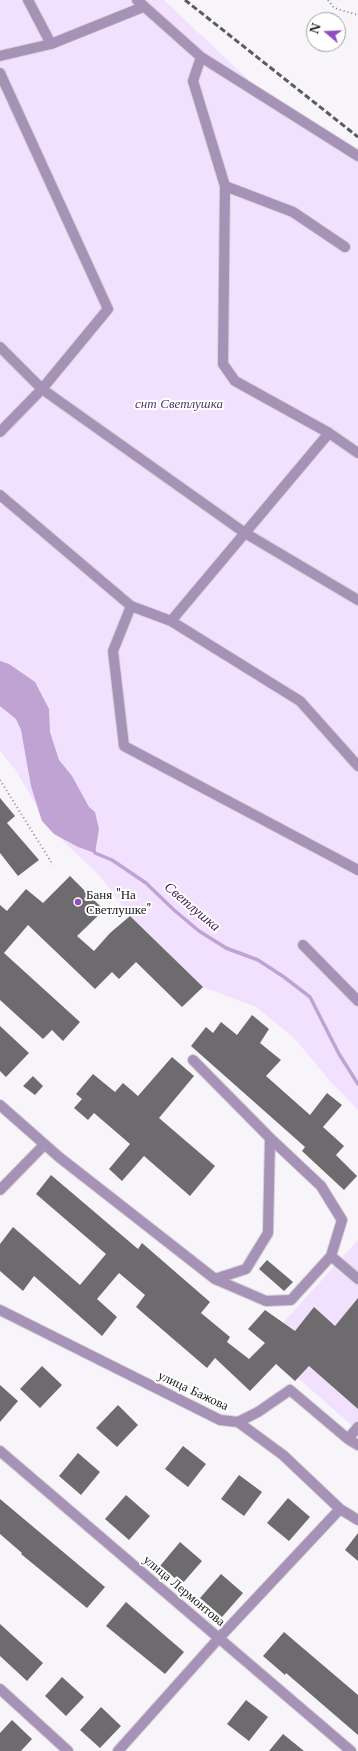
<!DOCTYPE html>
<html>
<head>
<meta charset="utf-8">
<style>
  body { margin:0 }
  #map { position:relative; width:358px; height:1751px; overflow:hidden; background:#f8f5fa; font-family:"Libre Baskerville",serif }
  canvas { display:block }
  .north { position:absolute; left:306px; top:12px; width:40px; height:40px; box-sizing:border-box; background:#fff; border:1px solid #a3a3a3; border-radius:50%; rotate:289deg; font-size:11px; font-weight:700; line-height:16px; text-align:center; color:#19181a }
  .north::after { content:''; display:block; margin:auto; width:14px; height:18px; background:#944dc0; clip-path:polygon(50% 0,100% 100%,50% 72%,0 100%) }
</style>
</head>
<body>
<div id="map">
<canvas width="358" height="1751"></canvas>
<div class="north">N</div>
</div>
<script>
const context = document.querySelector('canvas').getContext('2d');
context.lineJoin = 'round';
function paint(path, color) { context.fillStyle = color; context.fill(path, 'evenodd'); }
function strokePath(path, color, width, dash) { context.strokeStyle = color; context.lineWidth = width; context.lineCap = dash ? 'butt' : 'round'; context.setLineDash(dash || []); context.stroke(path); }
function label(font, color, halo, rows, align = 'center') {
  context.font = font + ' "Libre Baskerville",serif'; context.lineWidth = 4; context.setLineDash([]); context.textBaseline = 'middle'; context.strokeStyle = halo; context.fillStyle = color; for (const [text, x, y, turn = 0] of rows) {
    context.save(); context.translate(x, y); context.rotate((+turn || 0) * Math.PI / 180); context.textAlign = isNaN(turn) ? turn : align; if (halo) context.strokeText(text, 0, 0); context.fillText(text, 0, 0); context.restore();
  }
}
const green = new Path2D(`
  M0,0H164L291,120L358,158V1110L330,1081L294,1038L256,1007L203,987L130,916L100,876L42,821L36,805L15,769L0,751Z
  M358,1240V1431L298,1378L295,1381L261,1347Z`);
const water = new Path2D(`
  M0,661L9,664L35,682L49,709L50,732L59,760L72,776L89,807L95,812L99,829L95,853L78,847L54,834L42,821L31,786L21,730L16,719L0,706Z`);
const stream = new Path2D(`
  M93,849L95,853L112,860L146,883L174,910L199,931L226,948L258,960L284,977L310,997L339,1054L358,1084`);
const building = new Path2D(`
  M0,798L15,816L7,823L39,860L18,876L0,853Z
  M70,876L104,910L77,936L94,951L110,933L130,916L203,987L182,1007L136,962L119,979L112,972L95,989L28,925L4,953L80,1022L63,1041L52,1030L43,1039L0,1000V905L7,911L26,889L43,903Z
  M252,1015L269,1029L260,1043L281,1060L266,1076L310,1115L327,1093L342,1105L323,1127L344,1146L336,1155L357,1176L344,1190L302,1151L305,1147L191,1046L206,1027L213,1033L221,1022L237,1035Z
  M0,1026L29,1053L6,1077L0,1071Z
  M172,1057L194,1076L159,1118L215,1166L190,1196L144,1156L122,1181L109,1169L130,1144L94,1113L88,1120L74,1108L82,1099L76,1094L93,1074L115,1092L123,1083L138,1096Z
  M33,1076L43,1086L35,1095L23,1086Z
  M51,1175L138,1249L142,1243L210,1302L201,1313L230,1337L227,1342L249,1359L265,1343L248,1329L265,1310L295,1331L314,1307L335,1326L358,1298V1409L309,1366L295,1381L276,1364L250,1391L215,1358L207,1368L136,1307L145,1295L119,1273L97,1299L117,1317L102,1336L34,1276L23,1291L0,1271V1244L13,1227L80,1285L106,1254L36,1194Z
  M267,1260L293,1282L284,1291L259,1269Z
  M42,1366L62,1385L40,1408L20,1389Z
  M0,1385L18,1401L0,1422Z
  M118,1405L138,1425L117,1447L96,1428Z
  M183,1446L206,1464L188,1487L165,1469Z
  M78,1453L100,1472L81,1495L59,1476Z
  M239,1475L262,1492L244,1516L221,1499Z
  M126,1495L150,1516L129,1540L105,1519Z
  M288,1498L310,1517L289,1541L267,1523Z
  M0,1499L105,1587L87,1608L21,1554L22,1553L0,1534Z
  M358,1533V1561L345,1550Z
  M180,1542L202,1561L182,1584L160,1566Z
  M221,1574L243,1593L222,1617L200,1598Z
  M126,1602L184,1652L165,1674L106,1626Z
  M0,1624L43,1663L27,1681L0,1656Z
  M284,1632L358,1695V1735L286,1673L285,1675L263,1656Z
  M62,1677L84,1697L66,1716L45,1696Z
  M246,1700L268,1717L249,1741L227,1724Z
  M101,1707L121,1726L100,1748L80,1730Z
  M12,1720L32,1739L21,1751H0V1733Z
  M283,1734L304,1751H269Z`);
const path = new Path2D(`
  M328,0L334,8L358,15
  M0,780L53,865`);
const minor = new Path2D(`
  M28,0L51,44
  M137,0L201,57L358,156
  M0,56L51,44L143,7
  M201,57L193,81L225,186L223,364L235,381L329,433L358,453
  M0,73L108,309L42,389L0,432
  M225,186L293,212L345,247
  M0,347L42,389L245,533L358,600
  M0,495L131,606L171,621L300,701L358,766
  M131,606L113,651L124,746L358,870
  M171,621L329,433
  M303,945L358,1001
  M0,1105L59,1157L215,1279L266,1301L291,1300L331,1256L342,1220L321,1186L270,1138L193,1060
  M0,1190L44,1145
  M331,1256L358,1279
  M215,1279L246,1269L268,1233L270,1138
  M0,1310L220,1420L238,1422L283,1455L340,1509L358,1520
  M238,1422L258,1412L290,1390L348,1439L358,1445
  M348,1439L358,1427
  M0,1451L351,1751
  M0,1689L68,1751
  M118,1751L219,1638L340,1509`);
const rail = new Path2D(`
  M185,0L358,137`);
const markers = [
  [78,902,4,"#944dc0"]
];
const parkNames = [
  ["снт Светлушка",179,404]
];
const poiNames = [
  ["Баня \"На",86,895],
  ["Светлушке\"",86,910]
];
const streetNames = [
  ["улица Бажова",193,1391,25],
  ["улица Лермонтова",184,1591,40]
];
const waterNames = [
  ["Светлушка",192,907,40]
];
paint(green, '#f1e1ff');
paint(water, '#bea3d3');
strokePath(stream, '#bea3d3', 3.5);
paint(building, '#6d6b6e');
strokePath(minor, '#d4d2d6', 12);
strokePath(path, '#8e8c8f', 2, [1, 3]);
strokePath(minor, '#a691b7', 10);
strokePath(rail, '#5b5a5c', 3, [6, 3]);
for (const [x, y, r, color] of markers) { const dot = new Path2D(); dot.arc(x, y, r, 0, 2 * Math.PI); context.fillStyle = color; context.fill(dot); strokePath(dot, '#fff', 1.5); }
label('italic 13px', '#57336e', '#fff', parkNames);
label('13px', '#19181a', '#fff', poiNames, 'left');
label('13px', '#19181a', '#fff', streetNames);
label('italic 14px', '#44205a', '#fff', waterNames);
</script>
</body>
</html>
